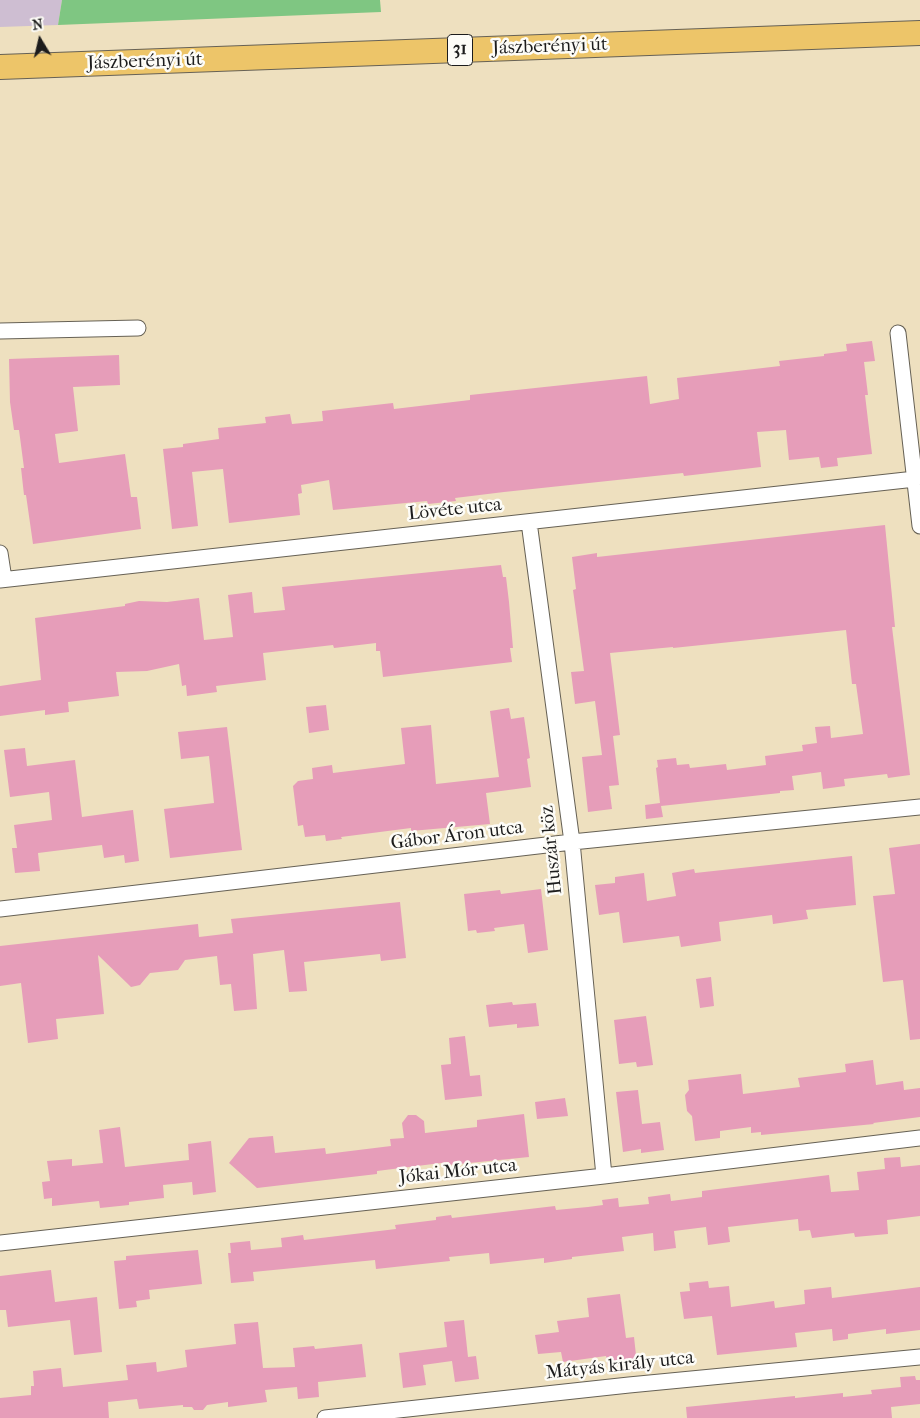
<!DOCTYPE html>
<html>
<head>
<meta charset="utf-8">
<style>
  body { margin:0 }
  #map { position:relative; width:920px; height:1418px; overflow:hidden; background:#eee0bf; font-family:"IM FELL French Canon",serif }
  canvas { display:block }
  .north { position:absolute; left:15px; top:15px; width:50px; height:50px; -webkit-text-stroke:4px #fdfcf7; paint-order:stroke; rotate:351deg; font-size:14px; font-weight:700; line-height:20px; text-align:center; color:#1c1c1c }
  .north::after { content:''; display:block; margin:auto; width:18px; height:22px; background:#1c1c1c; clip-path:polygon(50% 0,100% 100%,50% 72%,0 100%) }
</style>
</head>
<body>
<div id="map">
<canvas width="920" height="1418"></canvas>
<div class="north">N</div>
</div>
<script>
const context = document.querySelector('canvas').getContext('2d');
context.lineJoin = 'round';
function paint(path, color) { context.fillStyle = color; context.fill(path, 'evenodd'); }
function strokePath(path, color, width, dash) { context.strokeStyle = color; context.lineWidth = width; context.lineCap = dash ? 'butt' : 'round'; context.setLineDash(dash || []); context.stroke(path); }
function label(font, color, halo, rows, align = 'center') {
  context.font = font + ' "IM FELL French Canon",serif'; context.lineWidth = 5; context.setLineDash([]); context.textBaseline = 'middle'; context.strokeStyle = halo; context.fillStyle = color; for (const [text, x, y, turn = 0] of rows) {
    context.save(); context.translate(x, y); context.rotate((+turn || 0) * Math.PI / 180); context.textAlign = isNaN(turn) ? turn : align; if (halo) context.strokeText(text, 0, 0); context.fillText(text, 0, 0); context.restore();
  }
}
const industrial = new Path2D(`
  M0,0H62L58,25L0,27Z`);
const green = new Path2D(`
  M62,0H380L381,12L58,25Z`);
const building = new Path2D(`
  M872,341L875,361L864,362L868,395H865L872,454L837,458L838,466L821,468L819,457L789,460L786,430L757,432L761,467L684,476L683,473L504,492L455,498L456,501L428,504L427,501L333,510L329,480L301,485L302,493L298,494L300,515L229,523L223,469L192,472L198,526L172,529L163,449L183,447V444L219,439L218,428L266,423L265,417L290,414L292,424L323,421L322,411L393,403L394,409L470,400V395L647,376L650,404L679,399L677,378L780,366L779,361L824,356V354L847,351L846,344Z
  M119,355L120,385L73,387L78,431L55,434L59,463L125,454L131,497H137L141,529L33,544L26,495H24L21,468H24L19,430H14L10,402L9,359Z
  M885,525L895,627H892L910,775L888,778L887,774L844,779L845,786L823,789L821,772L792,776L794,790L780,791V793L661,806L663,817L646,819L645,805L660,803L656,768L658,767L657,760L676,758L677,765L689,764L690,768L726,764L727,770L766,765L765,756L803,751L802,745L817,743L815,727L830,726L831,738L863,734L856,684H852L846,630L673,648V647L610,653L620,735L613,736L619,785L609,786L612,809L588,812L582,757L602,755L595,701L575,704L571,672L584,671L573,590L576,589L572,557L597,553V557Z
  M501,565L503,577H506L509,602L513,648H510L512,662L383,677L380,651H376V643L334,648L333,645L263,653L266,680L216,686L217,692L187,696L186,685L182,686L179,664L147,671L116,672L119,696L68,702L69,712L45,715V710L0,716V686L41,680L35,618L125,606V604L139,601L167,602L199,598L204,640L233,637L228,595L252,592L254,613L285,610L282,587Z
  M326,705L329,730L309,733L306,707Z
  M509,708L511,719L524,717L530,758L527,759L531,787L486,793L490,824L411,831V828L341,837L342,839L326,841L325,835L305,837L303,825L298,826L293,786L298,781L313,779L312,768L332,765L333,773L405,764L401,728L431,725L436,784L499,777L490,711Z
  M227,727L242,850L170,858L164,809L214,803L209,756L181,759L178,732Z
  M25,748L27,766L75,760L82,817L133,810L139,861L125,863L124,855L104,858L102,845L38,853L40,871L15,873L12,848H17L14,825L52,820L49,792L10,797L4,750Z
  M920,844V1039L910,1040L903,980L883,982L873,896L895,894L889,848Z
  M852,856L856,905L806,910L808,919L773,924L772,915L719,922L721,941L681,947L679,936L623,943L619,912L599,915L595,885L615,883V877L644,873L647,901L676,896L672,873L694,869L695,873Z
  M541,889L548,950L528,953L524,924L494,928L495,931L477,933L476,930L468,931L464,894L500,890L501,894Z
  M400,902L406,958L381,961L380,954L304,962L307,991L289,992L284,950L253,954L257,1009L234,1011L231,984L220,985L217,956L185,960L178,970L150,973L140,985L131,987L98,955L104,1014L56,1019L58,1039L28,1043L21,983L0,986V946L198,924L199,937L233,933L231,919Z
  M711,977L714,1006L700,1008L696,979Z
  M512,1002L513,1005L536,1003L539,1026L517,1028V1024L489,1027L486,1005Z
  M646,1016L653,1065L637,1067L636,1062L619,1064L614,1020Z
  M465,1036L470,1076L480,1075L482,1096L445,1100L441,1065L451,1064L449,1038Z
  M873,1060L876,1085L903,1081L904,1090L920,1088V1117L873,1123L874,1124L761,1135V1132L751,1133V1127L720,1131V1138L695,1141L692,1116L687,1111L685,1095L689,1090L688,1080L741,1074L743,1094L800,1087L798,1078L846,1072L845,1064Z
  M638,1090L642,1124L660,1122L664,1150L641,1153V1149L623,1152L616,1092Z
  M565,1098L568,1116L537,1119L535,1102Z
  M524,1114L529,1157L449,1165V1162L377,1171V1174L257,1188L229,1163L249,1138L273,1136L275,1153L325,1148L326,1154L391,1146L390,1139L404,1138L402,1123L408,1115H416L424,1121L425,1133L477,1127V1120Z
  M120,1127L125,1167L189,1160L188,1144L211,1141L216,1192L193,1195L192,1182L163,1185L164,1198L129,1202V1205L100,1208L99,1201L52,1206V1198L44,1199L42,1182L50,1181L47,1161L72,1159V1166L103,1163L99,1130Z
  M900,1157L901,1167L920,1165V1216L887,1220L888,1234L855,1237L854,1233L812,1238L810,1230L799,1231L798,1219L728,1227L730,1242L708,1245L706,1227L674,1231L676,1248L654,1251L653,1233L622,1237L624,1251L572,1257V1259L544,1263V1258L490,1264L489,1253L449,1257L450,1261L376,1269L375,1260L253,1272L254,1281L231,1283L228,1253H231L230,1243L250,1241L251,1250L282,1247L281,1238L303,1235L304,1240L396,1229L395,1225L436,1220V1217L451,1215L452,1218L555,1206L556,1210L588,1207L603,1205L602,1200L618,1198L619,1207L649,1204L648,1197L670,1194L671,1201L702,1197V1191L829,1175L831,1192L859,1190L857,1172L885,1169L884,1158Z
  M198,1250L202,1284L149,1290L150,1299L136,1301L137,1307L119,1309L114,1261L126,1260V1256Z
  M51,1270L55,1302L97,1297L102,1352L74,1355L70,1320L8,1327L6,1310H0V1276Z
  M708,1281L709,1288L729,1286L731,1307L774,1301L775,1308L805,1304L804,1290L831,1287L832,1298L920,1287V1330L886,1334V1329L848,1334V1339L833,1341L832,1329L795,1333L797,1347L717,1355L712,1316L684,1319L680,1292L690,1291L689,1283Z
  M620,1294L626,1338L634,1337L637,1364L608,1367L606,1356L563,1362L561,1352L538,1354L535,1335L559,1332L557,1321L589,1317L587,1298Z
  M464,1320L468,1357L476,1356L479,1379L455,1382L452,1361L423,1365L426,1385L403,1388L399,1353L447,1347L444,1322Z
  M258,1322L263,1368L295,1367L293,1348L314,1346L315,1349L362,1344L366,1377L318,1382L319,1397L298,1399L297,1387L265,1390L267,1402L228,1407V1402L207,1405L203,1410H194L192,1407H183V1405L139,1409L137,1399L108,1402L109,1418H0V1398L31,1395V1386H34L33,1371L61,1368L63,1387L128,1380L126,1365L156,1362L157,1372L187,1367L185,1350L236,1344L234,1324Z
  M915,1376L916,1380H920V1404L891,1407L892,1418H687L686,1407L795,1396V1398L843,1393V1397L872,1394L871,1390L901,1387L900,1377Z`);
const minor = new Path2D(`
  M0,331L138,328
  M898,333L920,526
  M529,522L572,842L604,1176
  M0,553L4,579
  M0,580L915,479
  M0,909L572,842L920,807
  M0,1243L604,1176L920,1138
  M325,1418L629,1385L920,1357`);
const primary = new Path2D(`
  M0,67L920,33`);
const shields = [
  [460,50,25]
];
const shieldNames = [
  ["31",460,50]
];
const streetNames = [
  ["Jászberényi út",550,47,-2],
  ["Jászberényi út",145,62,-2],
  ["Lövéte utca",455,510,-6],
  ["Gábor Áron utca",457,836,-7],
  ["Huszár köz",552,850,-96],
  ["Jókai Mór utca",458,1172,-6],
  ["Mátyás király utca",620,1366,-6]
];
paint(industrial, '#cebed2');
paint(green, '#7fc682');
paint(building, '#e69db9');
strokePath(minor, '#666155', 17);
strokePath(primary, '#666155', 26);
strokePath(minor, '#fff', 15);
strokePath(primary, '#edc569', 24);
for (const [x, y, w] of shields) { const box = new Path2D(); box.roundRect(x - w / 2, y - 15.5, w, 31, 4); context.fillStyle = '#fdfcf7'; context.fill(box); strokePath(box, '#1c1c1c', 1); }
label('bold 18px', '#1c1c1c', null, shieldNames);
label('19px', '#1c1c1c', '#fdfcf7', streetNames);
</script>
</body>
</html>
